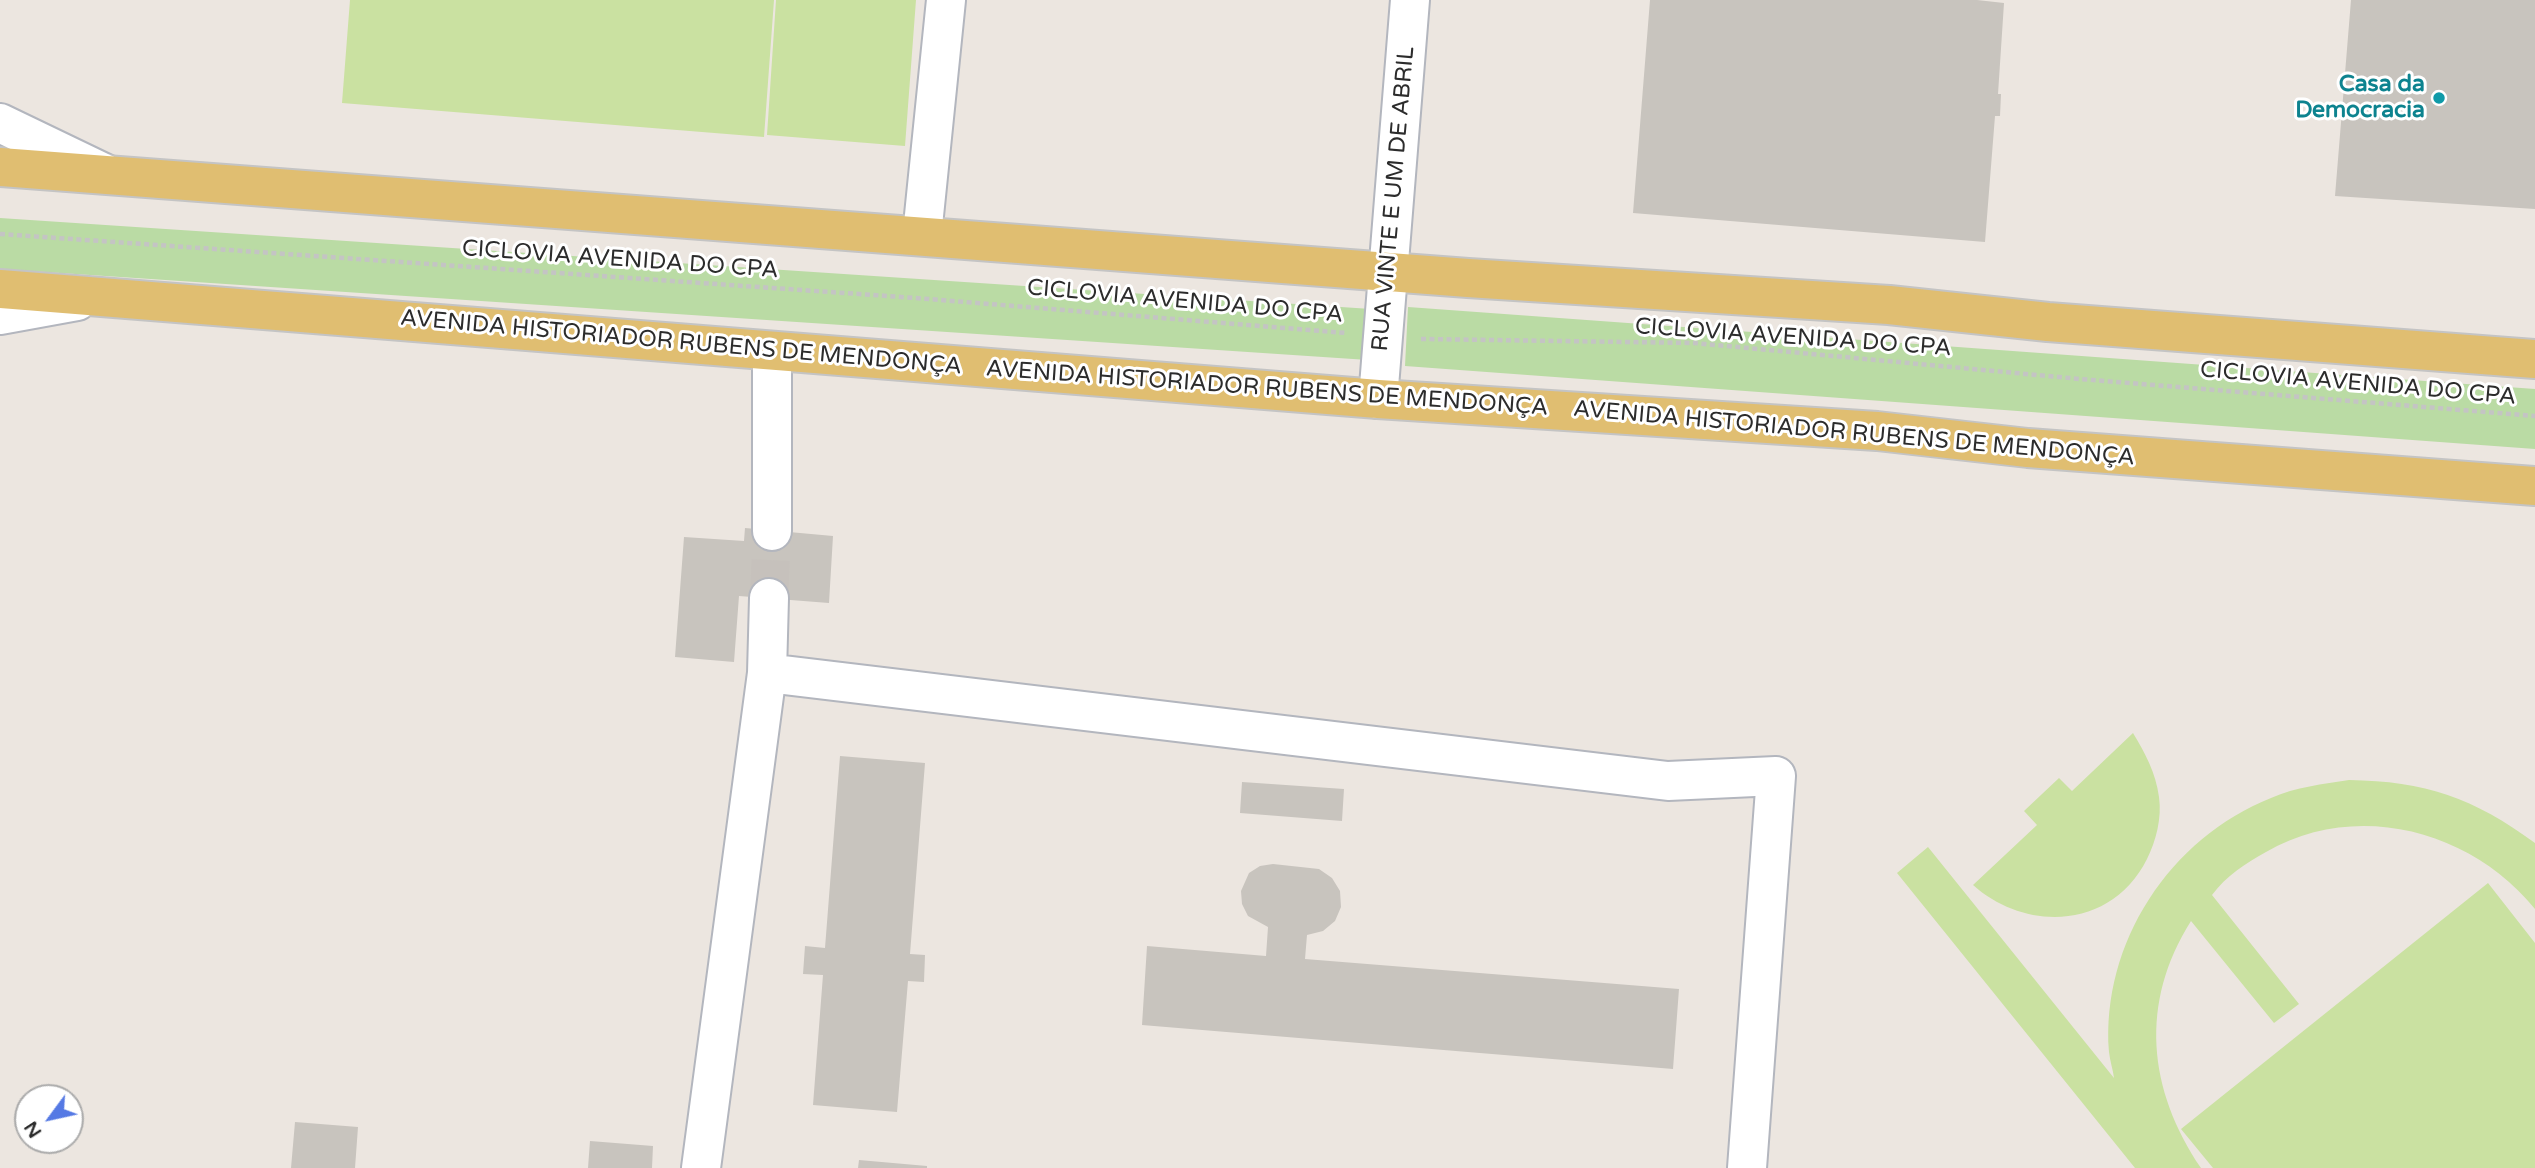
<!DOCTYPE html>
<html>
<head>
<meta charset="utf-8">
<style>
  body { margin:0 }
  #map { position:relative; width:2535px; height:1168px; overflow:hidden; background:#ece6e0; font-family:"Varela Round",sans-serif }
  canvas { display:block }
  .north { position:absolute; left:14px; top:1084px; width:70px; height:70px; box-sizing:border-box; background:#fff; border:2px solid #ababab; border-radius:50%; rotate:237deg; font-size:19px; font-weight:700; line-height:28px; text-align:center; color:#2c2c2c }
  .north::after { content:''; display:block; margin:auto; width:24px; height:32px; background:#5579e4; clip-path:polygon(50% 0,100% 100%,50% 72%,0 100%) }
</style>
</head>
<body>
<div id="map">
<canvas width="2535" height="1168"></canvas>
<div class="north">N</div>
</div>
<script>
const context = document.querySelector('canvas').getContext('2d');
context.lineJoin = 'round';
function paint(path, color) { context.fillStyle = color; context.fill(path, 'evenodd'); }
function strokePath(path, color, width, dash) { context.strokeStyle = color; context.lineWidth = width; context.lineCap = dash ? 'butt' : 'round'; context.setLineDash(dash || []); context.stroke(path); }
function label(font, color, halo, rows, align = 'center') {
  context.font = font + ' "Varela Round",sans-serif'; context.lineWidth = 6; context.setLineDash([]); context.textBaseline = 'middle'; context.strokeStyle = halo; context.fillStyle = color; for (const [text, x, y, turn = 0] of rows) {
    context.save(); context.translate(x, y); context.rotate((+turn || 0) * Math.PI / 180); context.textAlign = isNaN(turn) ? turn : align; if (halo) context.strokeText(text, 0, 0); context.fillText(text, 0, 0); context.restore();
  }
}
const green = new Path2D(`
  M0,218L1371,309L1368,360L0,269Z
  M1408,307L2535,389V449L1405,366Z`);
const pitch = new Path2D(`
  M350,0H774L764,137L342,103Z
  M776,0H916L905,146L767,135Z
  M2133,733C2145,753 2156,773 2159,797C2162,818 2156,841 2147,859C2112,929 2027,933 1973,885L2037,825L2024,811L2059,778L2072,791Z
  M2349,780C2425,781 2474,798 2535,843V909C2471,830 2356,800 2266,852C2246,863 2226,876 2212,895L2299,1004L2274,1023L2191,921C2139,1003 2148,1090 2201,1168H2135L1897,873L1928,847L2114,1078C2113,1070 2110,1061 2109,1052C2101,943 2170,838 2271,798C2296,787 2323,784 2349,780Z
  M2488,883L2535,943V1168H2213L2181,1129Z`);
const building = new Path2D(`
  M1650,0H1977L2004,3L1998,94H2001L2000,116H1995L1985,242L1633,213Z
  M2351,0H2535V209L2335,196Z
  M745,528L833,536L829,603L739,596L734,662L675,657L684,537L744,541Z
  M840,756L925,763L910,954L925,955L924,982L908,981L897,1112L813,1105L823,975L803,974L805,946L825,948Z
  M1242,782L1344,789L1342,821L1240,813Z
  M1273,864L1319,869L1332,878L1340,891L1341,907L1335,921L1323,931L1307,935L1305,959L1679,989L1673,1069L1142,1025L1147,946L1266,956L1268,927L1248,916L1242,904L1241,891L1249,873L1260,866Z
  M295,1122L358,1127L355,1168H291Z
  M590,1141L653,1146L652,1168H588Z
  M859,1160L927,1166V1168H858Z`);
const minorTunnel = new Path2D(`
  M769,598L772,531`);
const path = new Path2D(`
  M0,234L916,298L1346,333
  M1421,339L1694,343L2080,379L2535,416`);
const minor = new Path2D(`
  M0,123L106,174
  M922,235L946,0
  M0,315L77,301
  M1378,399L1410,0
  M772,531V351
  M767,673L769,598
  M701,1168L767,673L1668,781L1776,776L1747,1168`);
const major = new Path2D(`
  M0,167L1468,278L1889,305L2048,322L2535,359
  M0,289L1378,399L1877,431L2028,448L2535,486`);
const markers = [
  [2439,98,7,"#0f9aa8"]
];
const cultureNames = [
  ["Casa da",2425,85],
  ["Democracia",2425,111]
];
const streetNames = [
  ["RUA VINTE E UM DE ABRIL",1394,199,-85],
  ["CICLOVIA AVENIDA DO CPA",620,260,4],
  ["CICLOVIA AVENIDA DO CPA",1185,302,5],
  ["CICLOVIA AVENIDA DO CPA",1793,338,4],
  ["AVENIDA HISTORIADOR RUBENS DE MENDONÇA",681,343,5],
  ["CICLOVIA AVENIDA DO CPA",2358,384,5],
  ["AVENIDA HISTORIADOR RUBENS DE MENDONÇA",1267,389,4],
  ["AVENIDA HISTORIADOR RUBENS DE MENDONÇA",1854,434,5]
];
paint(green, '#badba4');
paint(pitch, '#cae1a1');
paint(building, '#c8c4be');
strokePath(minorTunnel, '#c6c1bc', 38, [38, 19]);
strokePath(minor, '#b3b6be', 42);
strokePath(major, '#c4c4c4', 42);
strokePath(path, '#c4c4c4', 4.5, [5, 3.5]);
strokePath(minor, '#fff', 38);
strokePath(major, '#e0be71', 38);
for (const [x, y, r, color] of markers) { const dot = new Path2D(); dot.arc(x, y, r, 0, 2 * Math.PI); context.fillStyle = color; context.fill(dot); strokePath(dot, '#fff', 2.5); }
label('bold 23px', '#0d838f', '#fff', cultureNames, 'right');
label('23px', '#2c2c2c', '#fff', streetNames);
</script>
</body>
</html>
